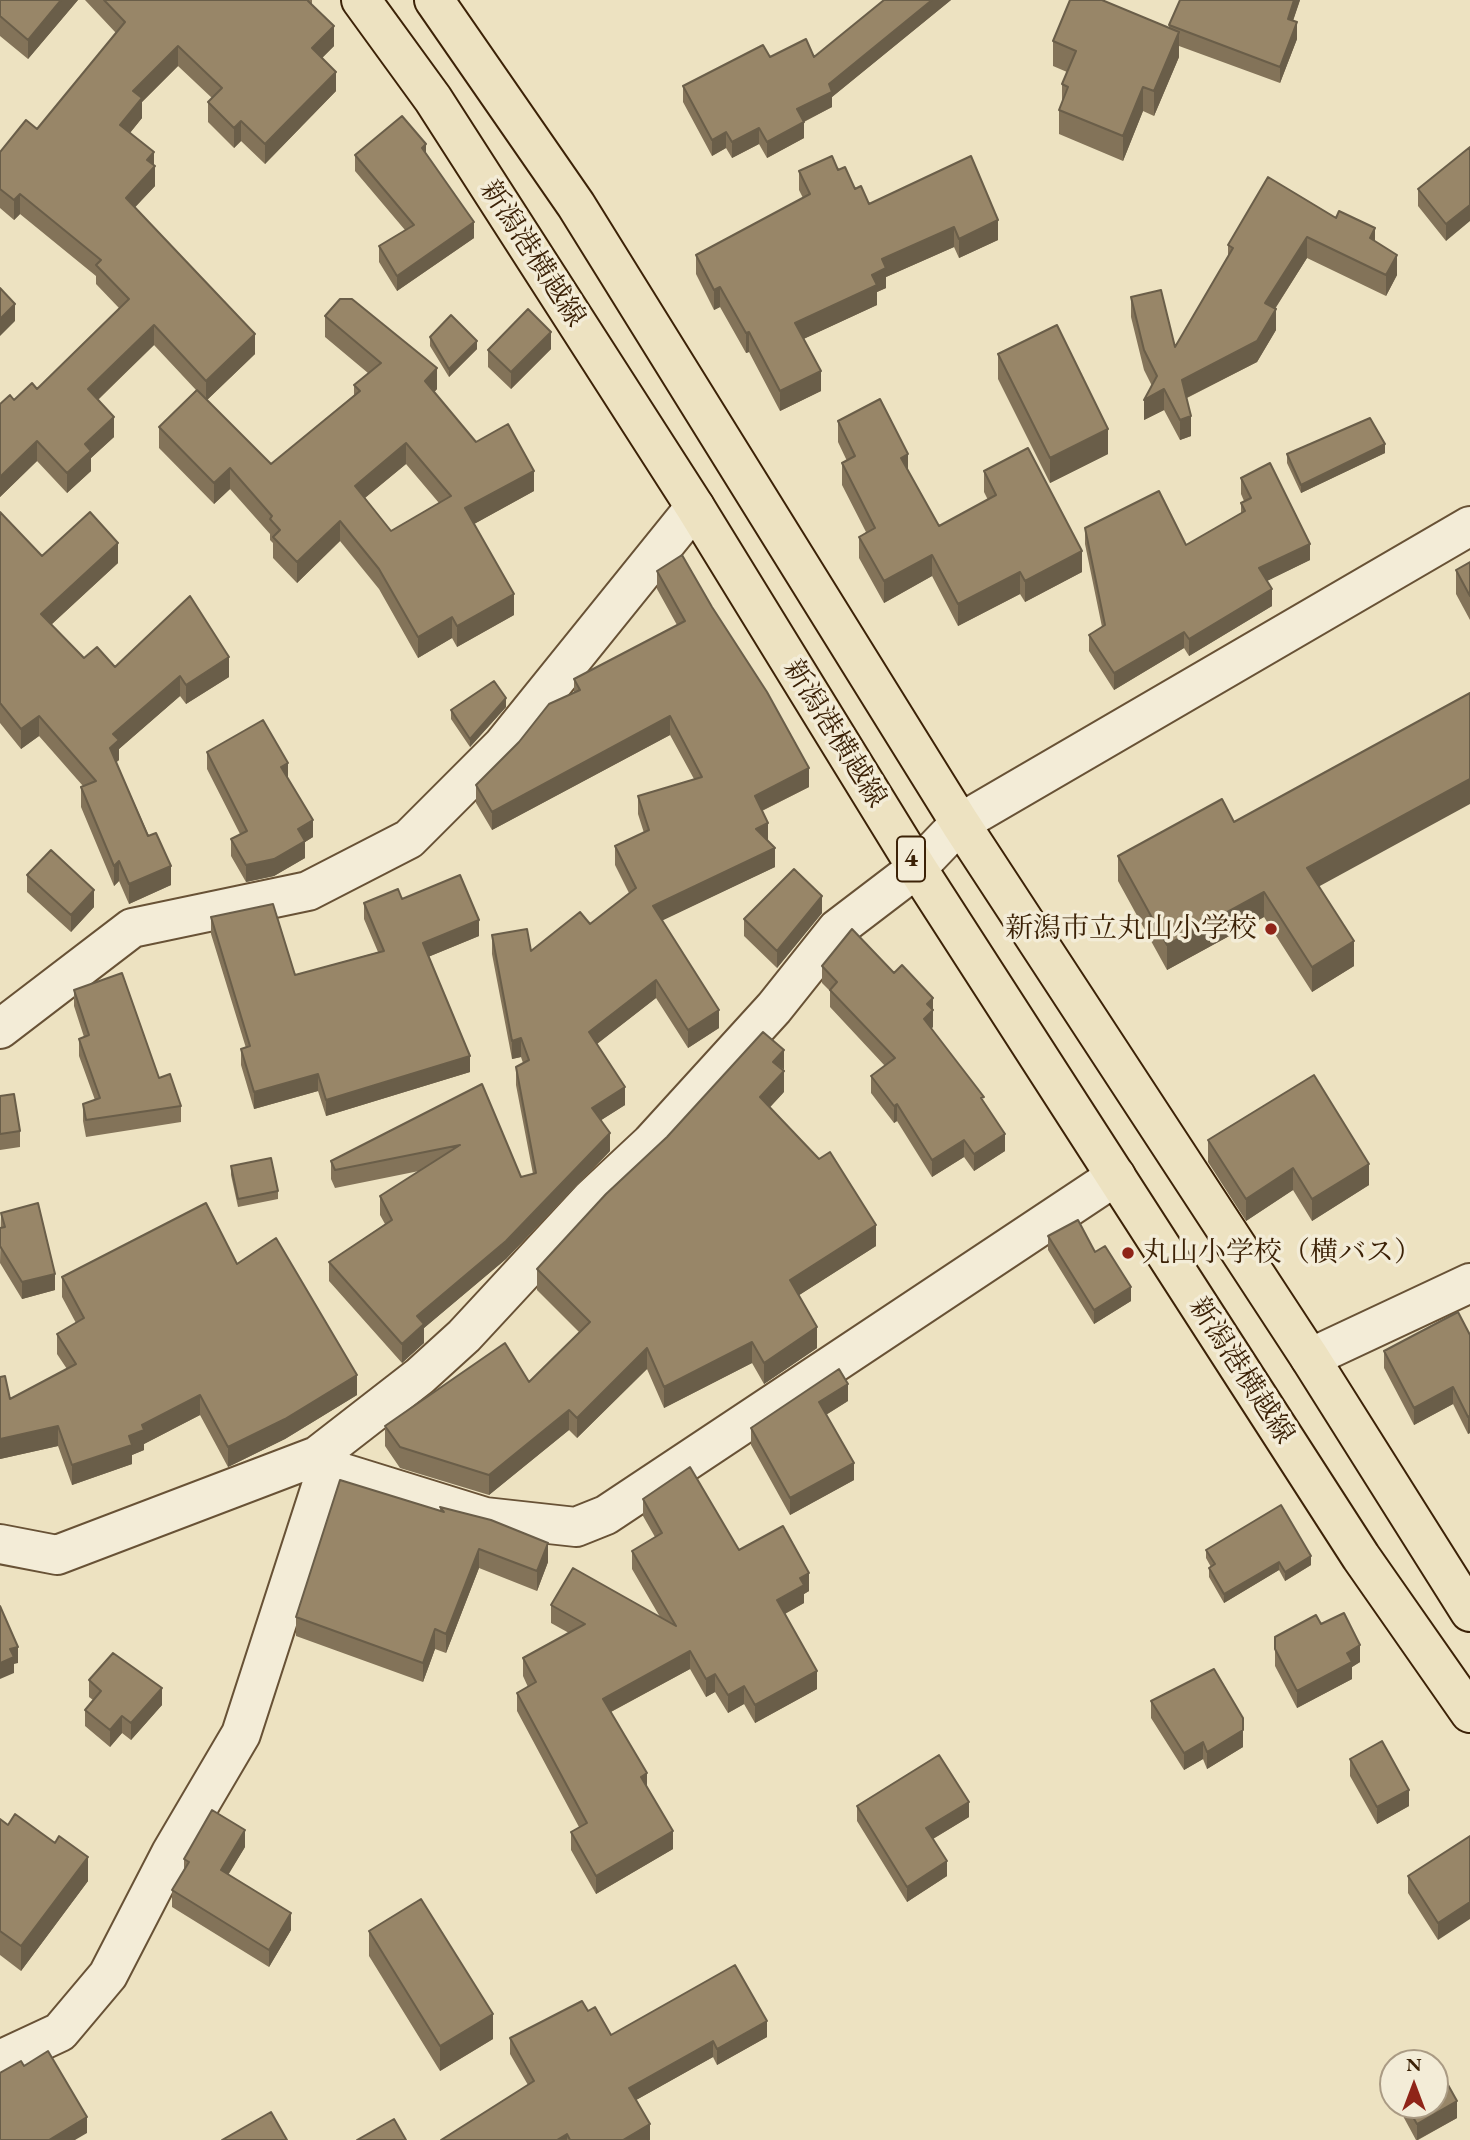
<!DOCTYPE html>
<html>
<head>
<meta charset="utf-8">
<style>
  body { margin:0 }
  #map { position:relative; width:1470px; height:2140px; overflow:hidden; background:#ede2c1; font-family:"EB Garamond",serif }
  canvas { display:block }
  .north { position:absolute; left:1379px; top:2049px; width:70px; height:70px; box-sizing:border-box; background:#f3ecd7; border:2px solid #aa9b84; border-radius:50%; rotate:0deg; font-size:19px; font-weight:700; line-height:28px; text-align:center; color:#3c2207 }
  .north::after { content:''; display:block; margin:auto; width:24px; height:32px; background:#8f2418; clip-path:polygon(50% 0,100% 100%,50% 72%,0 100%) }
</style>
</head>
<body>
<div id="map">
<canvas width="1470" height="2140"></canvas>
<div class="north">N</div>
</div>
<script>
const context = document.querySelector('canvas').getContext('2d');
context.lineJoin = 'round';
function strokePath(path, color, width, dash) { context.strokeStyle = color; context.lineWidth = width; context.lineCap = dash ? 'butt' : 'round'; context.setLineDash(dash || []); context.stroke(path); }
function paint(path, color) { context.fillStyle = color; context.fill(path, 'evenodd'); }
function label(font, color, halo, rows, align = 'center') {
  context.font = font + ' "EB Garamond","Noto Serif JP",serif'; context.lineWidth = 7; context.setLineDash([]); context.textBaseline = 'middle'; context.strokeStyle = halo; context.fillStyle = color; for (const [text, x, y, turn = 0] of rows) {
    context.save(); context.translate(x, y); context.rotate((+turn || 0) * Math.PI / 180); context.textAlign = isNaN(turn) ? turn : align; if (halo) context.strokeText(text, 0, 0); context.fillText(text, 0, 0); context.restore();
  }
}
const street = new Path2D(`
  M0,1029L132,928L308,891L409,839L503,745L695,507
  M1310,1358L1470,1283
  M327,1468L485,1517L576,1527L606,1515L1116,1176
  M0,1544L57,1555L317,1456L420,1376L464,1336L591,1199L651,1143L774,1008L837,929L917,868L960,823L1470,526
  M0,2060L60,2032L108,1975L171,1853L241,1734L327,1468L317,1456`);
const primary = new Path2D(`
  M361,0L433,99L695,507L917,868L1361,1557L1470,1713
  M434,0L576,205L960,823L1310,1358L1470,1612`);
const wall = new Path2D(`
  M0,0H78L28,59L0,36Z
  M85,0H312V5L334,46L322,58L336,91L265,164L241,141L234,148L208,122V102L212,98L178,66L142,102V118L130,133L154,165L155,186L135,207L255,354L207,400L271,464L354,395V385L368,373L325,337V316L437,389L434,392L476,442L534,491L474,524L514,615L457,647L452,638L418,658L379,589L340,541L297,583L273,558V543L270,540V534L230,489L214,504L159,448V427L196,390L154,345L98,400L114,437L91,458V471L67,493L37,461L0,497V404L14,400L37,389L119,308L96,284V276L20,214L14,220L0,208V152L37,129L116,33ZM406,464L439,503L391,531L365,498Z
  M884,0H951L832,97V107L804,122V138L767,158L759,144L732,158L726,148L712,156L683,102V86L770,57H814Z
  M1180,0H1300L1293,20L1297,39L1280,83L1179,46V57L1154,116L1143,111L1123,161L1059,134V110L1062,102V84L1067,72L1053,66V41L1169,28V25Z
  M1470,147L1446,241L1418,206V189Z
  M426,154L474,238L397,291L379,262V246L405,230L355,171V155Z
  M838,170L869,204L998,240L959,258L954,247L886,277V288L877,292V305L803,339L821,391L780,411L749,352L746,353L720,307L714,310L696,274V255L803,198L799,190V171Z
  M1268,177L1375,241L1397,275L1386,296L1307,258L1275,309L1276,330L1257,362L1187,398L1191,436L1180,440L1164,410L1144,420L1152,386L1144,370L1131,317V297L1175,347L1228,257V245Z
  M430,337L477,349L449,377L430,346Z
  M551,349L511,389L488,367V350Z
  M998,354L1108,454L1050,483L998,379Z
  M838,421L908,470L939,526L988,500L984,492V471L1082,572L1025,602L1020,594L958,626L932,576L884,603L859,558V537L866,532L842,485V463L847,461L838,442Z
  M1385,453L1301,493L1287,463V454Z
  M1241,478L1310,560L1266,581L1272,606L1189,656L1184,648L1114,690L1089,651V635L1102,627L1085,544V528L1186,545L1241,513V503L1244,501L1241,494Z
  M0,512L42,556L118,563L51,625L84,658L115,667L229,677L186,704L180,696L119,749V760L116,762L171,885L129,904L119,881L114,886L81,807V787L83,786L39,736L21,749L0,723Z
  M1470,562V620L1456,594V570Z
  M657,571L809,787L762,811L768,842L775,867L662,920L719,1028L688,1048L656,998L597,1044L625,1105L601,1120L610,1151L506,1259L424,1328V1343L402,1363L329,1281V1262L385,1224L380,1215V1196L419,1171L335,1188L331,1179V1161L482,1084L521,1177L533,1174L516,1085V1067L523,1063L521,1057L512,1059L492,954V935L531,951L590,924L629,893L615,865V846L644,833L638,814V796L694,779L670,735L492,830L476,803V785L574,692V679L677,625L657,589Z
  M506,707L470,747L451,719V710Z
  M207,752L288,778L313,837L305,842V858L274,876L246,882L231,856V839L240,834L207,769Z
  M1234,822L1319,887L1354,966L1312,992L1264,917L1167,970L1118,881V856Z
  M27,875L94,907L71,932L27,892Z
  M402,899L479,936L428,957L470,1072L326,1116L318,1091L254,1109L241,1065V1049L246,1048L211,934V917L295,975L378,952L364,919V903Z
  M822,913L777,968L744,936V919Z
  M822,966L933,1027L931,1028L984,1103L1005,1151L974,1171L964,1157L932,1177L897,1121L894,1123L871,1093V1076L885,1066L830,1007V991L822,983Z
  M74,990L159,1078L181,1106V1122L86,1137L83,1121V1104L95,1100L79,1056V1039L84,1037L74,1006Z
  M784,1092L770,1107L876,1246L799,1295L817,1348L764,1384L752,1363L664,1408L647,1369L577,1438L569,1430L489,1495L400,1468L385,1446V1426L529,1382L579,1332L537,1290V1269Z
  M0,1096L20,1131V1147L0,1150Z
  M1208,1140L1369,1185L1312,1221L1293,1190L1246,1221L1208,1162Z
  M231,1166L278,1191V1199L238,1207L231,1175Z
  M1,1213L55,1290L22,1299L0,1263Z
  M1048,1236L1095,1252L1131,1301L1094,1324L1048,1250Z
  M237,1264L357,1395L285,1439L228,1467L200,1415L144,1444V1450L132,1455V1464L72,1485L58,1446L0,1459V1377L10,1399L67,1369L57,1354V1334L76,1323L62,1297V1277Z
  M1470,1335V1433L1468,1434L1453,1404L1414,1425L1384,1368V1351Z
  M848,1401L826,1415L854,1480L790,1515L751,1445V1428Z
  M643,1499L739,1550L809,1591L804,1594V1603L785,1614L817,1689L755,1723L744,1704L728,1713L715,1692L706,1697L690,1669L611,1712L647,1788L673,1849L596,1894L571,1850V1832L579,1827L517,1711V1693L528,1687L523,1676V1658L569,1633L551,1623V1605L660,1617L632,1569V1551L655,1537L643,1516Z
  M440,1507L548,1562L537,1591L479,1568L446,1653L435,1649L423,1682L296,1636V1617L440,1511Z
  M1206,1550L1311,1565L1285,1581L1279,1570L1224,1603L1209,1577V1568L1211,1567L1206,1558Z
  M1321,1624L1360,1662L1352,1667V1679L1297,1708L1275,1666V1637Z
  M89,1680L162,1705L131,1740L122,1733L110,1747L85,1726V1710L93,1700L89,1697Z
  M1151,1701L1243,1747L1207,1769L1203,1759L1184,1770L1151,1718Z
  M1350,1759L1409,1806L1377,1824L1350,1776Z
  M857,1806L969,1817L933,1839L947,1876L907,1902L857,1821Z
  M0,1819L88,1881L21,1971L0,1955Z
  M1470,1836L1438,1940L1408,1893V1876Z
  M245,1847L228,1874L291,1930L269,1967L172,1907V1890L184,1870V1859Z
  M369,1931L493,2039L440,2071L369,1956Z
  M588,2011L611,2035L767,2037L717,2065L713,2057L636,2100L650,2140H441L528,2085L510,2054V2038Z
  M1393,2069V2098L1388,2089V2072Z
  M1397,2105H1435L1457,2118L1418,2140H1416Z`);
const shadedWall = new Path2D(`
  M61,0H78L28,59V40Z
  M932,0H951L832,97V107L797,125V109Z
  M1294,0H1300L1288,36V19Z
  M1297,22V39L1280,83V67Z
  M334,26V46L312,68V48Z
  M1179,32V57L1154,116V91Z
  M178,46V66L142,102V118L120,145V125L133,91Z
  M336,72V91L265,164V144Z
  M1143,87V111L1123,161V136Z
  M241,121V141L234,148V128Z
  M804,122V138L767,158V142Z
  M759,128V144L732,158V142Z
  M726,132V148L712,156V140Z
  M426,144V160L422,148Z
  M154,152V168L155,166V186L126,217V198L147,160Z
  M20,194V214L14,220V200Z
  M1470,205V221L1446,241V224Z
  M998,220V240L959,258V239Z
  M474,222V238L397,291V276Z
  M954,227V247L886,277V288L877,292V305L795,343V323L872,275L882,259Z
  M1375,228V249L1370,238Z
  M1307,237V258L1265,324V303Z
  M1397,255V275L1386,296V275Z
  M720,287V307L714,310V290Z
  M15,304V321L0,336V319Z
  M1276,309V330L1257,362L1182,400V380Z
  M154,325V345L88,409V389Z
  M551,332V349L511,389V372Z
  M749,332V352L746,353V333Z
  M255,334V354L206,401V381Z
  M477,341V349L449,377V369Z
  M437,368V389L425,402V381Z
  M821,371V391L780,411V391Z
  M1164,389V410L1144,420V400Z
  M1191,416V436L1180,440V420Z
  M114,417V437L91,458V471L67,493V473L85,444Z
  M1108,429V454L1050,483V458Z
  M37,441V461L0,497V477Z
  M406,443V464L355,506V486Z
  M1385,444V453L1301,493V485Z
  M908,454V475L901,458Z
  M230,468V489L214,504V483Z
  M534,471V491L465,529V508Z
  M340,521V541L297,583V562Z
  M118,543V563L41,634V614Z
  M1310,544V560L1259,585V568Z
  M1082,551V572L1025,602V581Z
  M932,555V576L884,603V581Z
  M1020,572V594L958,626V604Z
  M1272,589V606L1189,656V639Z
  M514,594V615L457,647V626Z
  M452,617V638L418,658V637Z
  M1184,632V648L1114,690V673Z
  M229,657V677L186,704V685Z
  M180,676V696L119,749V760L110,768V748L113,734Z
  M506,698V707L470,747V739Z
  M39,716V736L21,749V729Z
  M670,716V735L492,830V812Z
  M288,763V780L281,767Z
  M809,768V787L755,814V796Z
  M1470,779V804L1307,893V868Z
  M313,820V837L305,842V858L274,876L246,882V865Z
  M768,823V841L756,829Z
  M775,848V867L653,925V906Z
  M119,861V881L114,886V866Z
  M171,866V885L129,904V884Z
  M94,890V907L71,932V915Z
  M1264,892V917L1167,970V945Z
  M822,896V913L777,968V951Z
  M479,920V936L423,959V943Z
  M1354,941V966L1312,992V967Z
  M656,980V998L589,1050V1032Z
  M933,998V1027L924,1036V1019L927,1004Z
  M719,1010V1028L688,1048V1030Z
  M521,1038V1057L512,1059V1041Z
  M784,1050V1070L773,1062Z
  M470,1056V1072L326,1116V1100Z
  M784,1071V1092L760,1118V1097Z
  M318,1074V1091L254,1109V1092Z
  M625,1087V1105L592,1126V1108Z
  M897,1104V1121L894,1123V1106Z
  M610,1133V1151L506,1259L424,1328V1343L402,1363V1344L417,1316Z
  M1005,1134V1151L974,1171V1154Z
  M964,1140V1157L932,1177V1160Z
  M1369,1164V1185L1312,1221V1199Z
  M1293,1168V1190L1246,1221V1199Z
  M876,1225V1246L790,1301V1280Z
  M55,1274V1290L22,1299V1282Z
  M1131,1287V1301L1094,1324V1310Z
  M817,1327V1348L764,1384V1363Z
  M752,1342V1363L664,1408V1387Z
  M647,1348V1369L577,1438V1418Z
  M357,1375V1395L285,1439L228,1467V1447Z
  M848,1384V1401L819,1419V1402Z
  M1453,1387V1404L1414,1425V1408Z
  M200,1395V1415L144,1444V1450L132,1455V1464L72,1485V1465L129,1436L142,1425Z
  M569,1410V1430L489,1495V1475Z
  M1470,1416V1433L1468,1434V1417Z
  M58,1426V1446L0,1459V1439Z
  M854,1463V1480L790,1515V1498Z
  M548,1543V1562L537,1591V1571Z
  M479,1549V1568L446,1653V1634Z
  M1311,1556V1565L1285,1581V1572Z
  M1279,1562V1570L1224,1603V1594Z
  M809,1573V1591L804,1594V1603L777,1618V1600L800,1578Z
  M435,1629V1649L423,1682V1663Z
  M1360,1645V1662L1352,1667V1679L1297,1708V1691L1347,1653Z
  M18,1647V1663L14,1664V1673L0,1679V1663L10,1649Z
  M690,1651V1669L603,1716V1699Z
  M817,1671V1689L755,1723V1705Z
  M715,1674V1692L706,1697V1679Z
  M744,1686V1704L728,1713V1695Z
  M162,1688V1705L131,1740V1723Z
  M122,1716V1733L110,1747V1730Z
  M1243,1730V1747L1207,1769V1752Z
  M1203,1742V1759L1184,1770V1753Z
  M647,1773V1791L641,1777Z
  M1409,1790V1806L1377,1824V1807Z
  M969,1802V1817L926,1843V1828Z
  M245,1830V1847L221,1887V1870Z
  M673,1831V1849L596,1894V1876Z
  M88,1857V1881L21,1971V1946Z
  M947,1861V1876L907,1902V1887Z
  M1470,1902V1919L1438,1940V1923Z
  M291,1913V1930L269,1967V1950Z
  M493,2014V2039L440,2071V2046Z
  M767,2021V2037L717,2065V2049Z
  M713,2041V2057L629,2104V2088Z
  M1457,2101V2118L1417,2140V2124Z
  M87,2117V2133L75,2140H49Z
  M650,2124V2140H623Z
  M567,2134V2140H557Z`);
const building = new Path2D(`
  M0,0H61L28,40L0,16Z
  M104,0H308V1L334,26L312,48L336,72L265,144L241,121L234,128L208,102L222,88L178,46L133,91L142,98L120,125L154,152L147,160L155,166L126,198L255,334L206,381L154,325L88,389L114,417L85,444L91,451L67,473L37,441L0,477V404L10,395L14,400L32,383L37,389L129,299L96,265L101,260L20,194L14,200L0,189V152L26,120L37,129L125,22Z
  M884,0H932L829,84L832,92L797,109L804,122L767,142L759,128L732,142L726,132L712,140L683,86L763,45L770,57L806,39L814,57Z
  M1070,0H1102L1179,32L1154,91L1143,87L1123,136L1059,110L1068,87L1062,84L1076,51L1053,41Z
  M1180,0H1294L1288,19L1297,22L1280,67L1169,25Z
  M402,116L426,144L422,148L474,222L397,276L379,246L414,225L355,155Z
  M1470,147V205L1446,224L1418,189Z
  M832,156L838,170L845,167L855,189L861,186L869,204L971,156L998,220L959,239L954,227L882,259L886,268L872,275L877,285L795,323L821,371L780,391L749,332L746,333L720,287L714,290L696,255L810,194L799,171Z
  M1268,177L1336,218L1339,211L1375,228L1370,238L1397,255L1386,275L1307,237L1265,303L1276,309L1257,341L1182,380L1191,416L1180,420L1164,389L1144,400L1157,376L1144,350L1131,297L1161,290L1175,347L1233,248L1228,245Z
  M0,288L15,304L0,319Z
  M340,299H352L437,368L425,381L476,442L508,424L534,471L465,508L514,594L457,626L452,617L418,637L379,569L340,521L297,562L273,537L280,530L270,519L272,516L230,468L214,483L159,427L197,390L271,464L360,391L354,385L381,363L325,316ZM406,443L451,496L391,531L355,486Z
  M528,309L551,332L511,372L488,350Z
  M451,315L477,341L449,369L430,337Z
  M1057,325L1108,429L1050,458L998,354Z
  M880,399L908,454L901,458L939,526L996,495L984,471L1028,448L1082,551L1025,581L1020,572L958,604L932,555L884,581L859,537L875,528L842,463L855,456L838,421Z
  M1370,418L1385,444L1301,485L1287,454Z
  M1270,463L1310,544L1259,568L1272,589L1189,639L1184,632L1114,673L1089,635L1105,625L1085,528L1159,491L1186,545L1245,511L1241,503L1251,498L1241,478Z
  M0,512L42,556L90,512L118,543L41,614L84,658L97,647L115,667L190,596L229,657L186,685L180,676L113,734L119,740L110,748L148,836L156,833L171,866L129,884L119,861L114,866L81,787L96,781L39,716L21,729L0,703Z
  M682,555L712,607L767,692L809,768L755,796L768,823L756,829L775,848L653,906L719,1010L688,1030L656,980L589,1032L625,1087L592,1108L610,1133L506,1241L417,1316L424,1324L402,1344L329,1262L392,1220L380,1196L460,1145L335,1170L331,1161L482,1084L521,1177L536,1173L516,1067L529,1060L521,1038L512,1041L492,935L527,929L531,951L580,912L590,924L636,888L615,846L649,830L638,796L702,777L670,716L492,812L476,785L519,742L549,704L580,690L574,679L685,621L657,571Z
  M1470,562V596L1456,570Z
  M494,681L506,698L470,739L451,710Z
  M1470,693V779L1307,868L1354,941L1312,967L1264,892L1167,945L1118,856L1222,799L1234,822Z
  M263,720L288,763L281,767L313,820L298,829L305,841L274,859L246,865L231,839L247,831L207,752Z
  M51,850L94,890L71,915L27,875Z
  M794,869L822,896L777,951L744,919Z
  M460,875L479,920L423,943L470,1056L326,1100L318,1074L254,1092L241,1049L250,1046L211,917L273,904L295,975L384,951L364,903L398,889L402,899Z
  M852,929L894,973L902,965L933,998L927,1004L933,1010L924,1019L984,1097L981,1098L1005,1134L974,1154L964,1140L932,1160L897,1104L894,1106L871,1076L895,1058L830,990L837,982L822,966Z
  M122,973L159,1078L170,1074L181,1106L86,1120L83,1104L100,1098L79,1039L89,1035L74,990Z
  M763,1032L784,1050L773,1062L784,1071L760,1097L819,1159L830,1152L876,1225L790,1280L817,1327L764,1363L752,1342L664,1387L647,1348L577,1418L569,1410L489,1475L400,1447L385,1426L505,1343L529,1382L590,1322L537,1269L606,1194L667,1137Z
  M1314,1075L1369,1164L1312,1199L1293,1168L1246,1199L1208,1140Z
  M14,1094L20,1131L0,1134V1096Z
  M271,1158L278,1191L238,1199L231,1166Z
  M38,1203L55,1274L22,1282L0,1246V1228L5,1227L1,1213Z
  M206,1203L237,1264L276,1238L357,1375L285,1419L228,1447L200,1395L142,1425L144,1430L129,1436L132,1445L72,1465L58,1426L0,1439V1377L5,1376L10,1399L76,1364L57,1334L84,1318L62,1277Z
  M1078,1220L1095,1252L1105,1246L1131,1287L1094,1310L1048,1236Z
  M1458,1312L1470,1335V1416L1468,1417L1453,1387L1414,1408L1384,1351Z
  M839,1369L848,1384L819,1402L854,1463L790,1498L751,1428Z
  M690,1467L739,1550L783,1526L809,1573L800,1578L804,1585L777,1600L817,1671L755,1705L744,1686L728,1695L715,1674L706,1679L690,1651L603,1699L647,1773L641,1777L673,1831L596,1876L571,1832L587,1823L517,1693L536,1682L523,1658L585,1624L551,1605L573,1568L676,1626L632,1551L662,1533L643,1499Z
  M340,1480L444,1512L440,1507L491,1520L548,1543L537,1571L479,1549L446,1634L435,1629L423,1663L296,1617Z
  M1281,1505L1311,1556L1285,1572L1279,1562L1224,1594L1209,1568L1215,1564L1206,1550Z
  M0,1606L18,1647L10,1649L14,1657L0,1663Z
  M1344,1613L1360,1645L1347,1653L1352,1662L1297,1691L1275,1649V1637L1316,1615L1321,1624Z
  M113,1653L162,1688L131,1723L122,1716L110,1730L85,1710L101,1691L89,1680Z
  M1214,1669L1243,1718V1730L1207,1752L1203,1742L1184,1753L1151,1701Z
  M1382,1741L1409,1790L1377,1807L1350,1759Z
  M939,1755L969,1802L926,1828L947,1861L907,1887L857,1806Z
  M212,1810L245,1830L221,1870L291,1913L269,1950L172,1890L189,1862L184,1859Z
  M15,1814L55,1843L59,1836L88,1857L21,1946L0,1931V1819L8,1825Z
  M1470,1836V1902L1438,1923L1408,1876Z
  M421,1899L493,2014L440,2046L369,1931Z
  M735,1965L767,2021L717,2049L713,2041L629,2088L650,2124L623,2140H570L567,2134L557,2140H441L534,2081L510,2038L582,2001L588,2011L595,2007L611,2035Z
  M48,2051L87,2117L49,2140H0V2073L21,2061L24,2066Z
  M1422,2053L1427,2062L1433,2058L1457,2101L1417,2124L1406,2105H1435V2063H1403Z
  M1393,2069V2081L1388,2072Z
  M271,2112L287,2140H222Z
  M394,2119L406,2140H357Z`);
const markers = [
  [1271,929,7,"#8f2418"],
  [1128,1253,7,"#8f2418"]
];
const shields = [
  [911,859,28]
];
const shieldNames = [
  ["4",911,859]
];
const streetNames = [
  ["新潟港横越線",532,254,57],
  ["新潟港横越線",834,734,58],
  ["新潟港横越線",1241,1371,57]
];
const poiNames = [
  ["新潟市立丸山小学校",1257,929],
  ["丸山小学校（横バス）",1142,1253,"left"]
];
strokePath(street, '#685236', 42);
strokePath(primary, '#3c2207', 42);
strokePath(street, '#f3ecd7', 38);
strokePath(primary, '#ede2c1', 38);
paint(wall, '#837359');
paint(shadedWall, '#6a5e49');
paint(building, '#988668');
strokePath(building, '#6a5e49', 2);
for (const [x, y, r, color] of markers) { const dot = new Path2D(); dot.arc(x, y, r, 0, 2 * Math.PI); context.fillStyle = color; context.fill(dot); strokePath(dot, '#f3ecd7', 2.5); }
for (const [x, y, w] of shields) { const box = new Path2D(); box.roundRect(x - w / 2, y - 22.5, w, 45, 5); context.fillStyle = '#f3ecd7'; context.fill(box); strokePath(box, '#3c2207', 2); }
label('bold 26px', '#3c2207', null, shieldNames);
label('28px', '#3c2207', '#f3ecd7', streetNames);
label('28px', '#3c2207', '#f3ecd7', poiNames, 'right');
</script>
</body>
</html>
